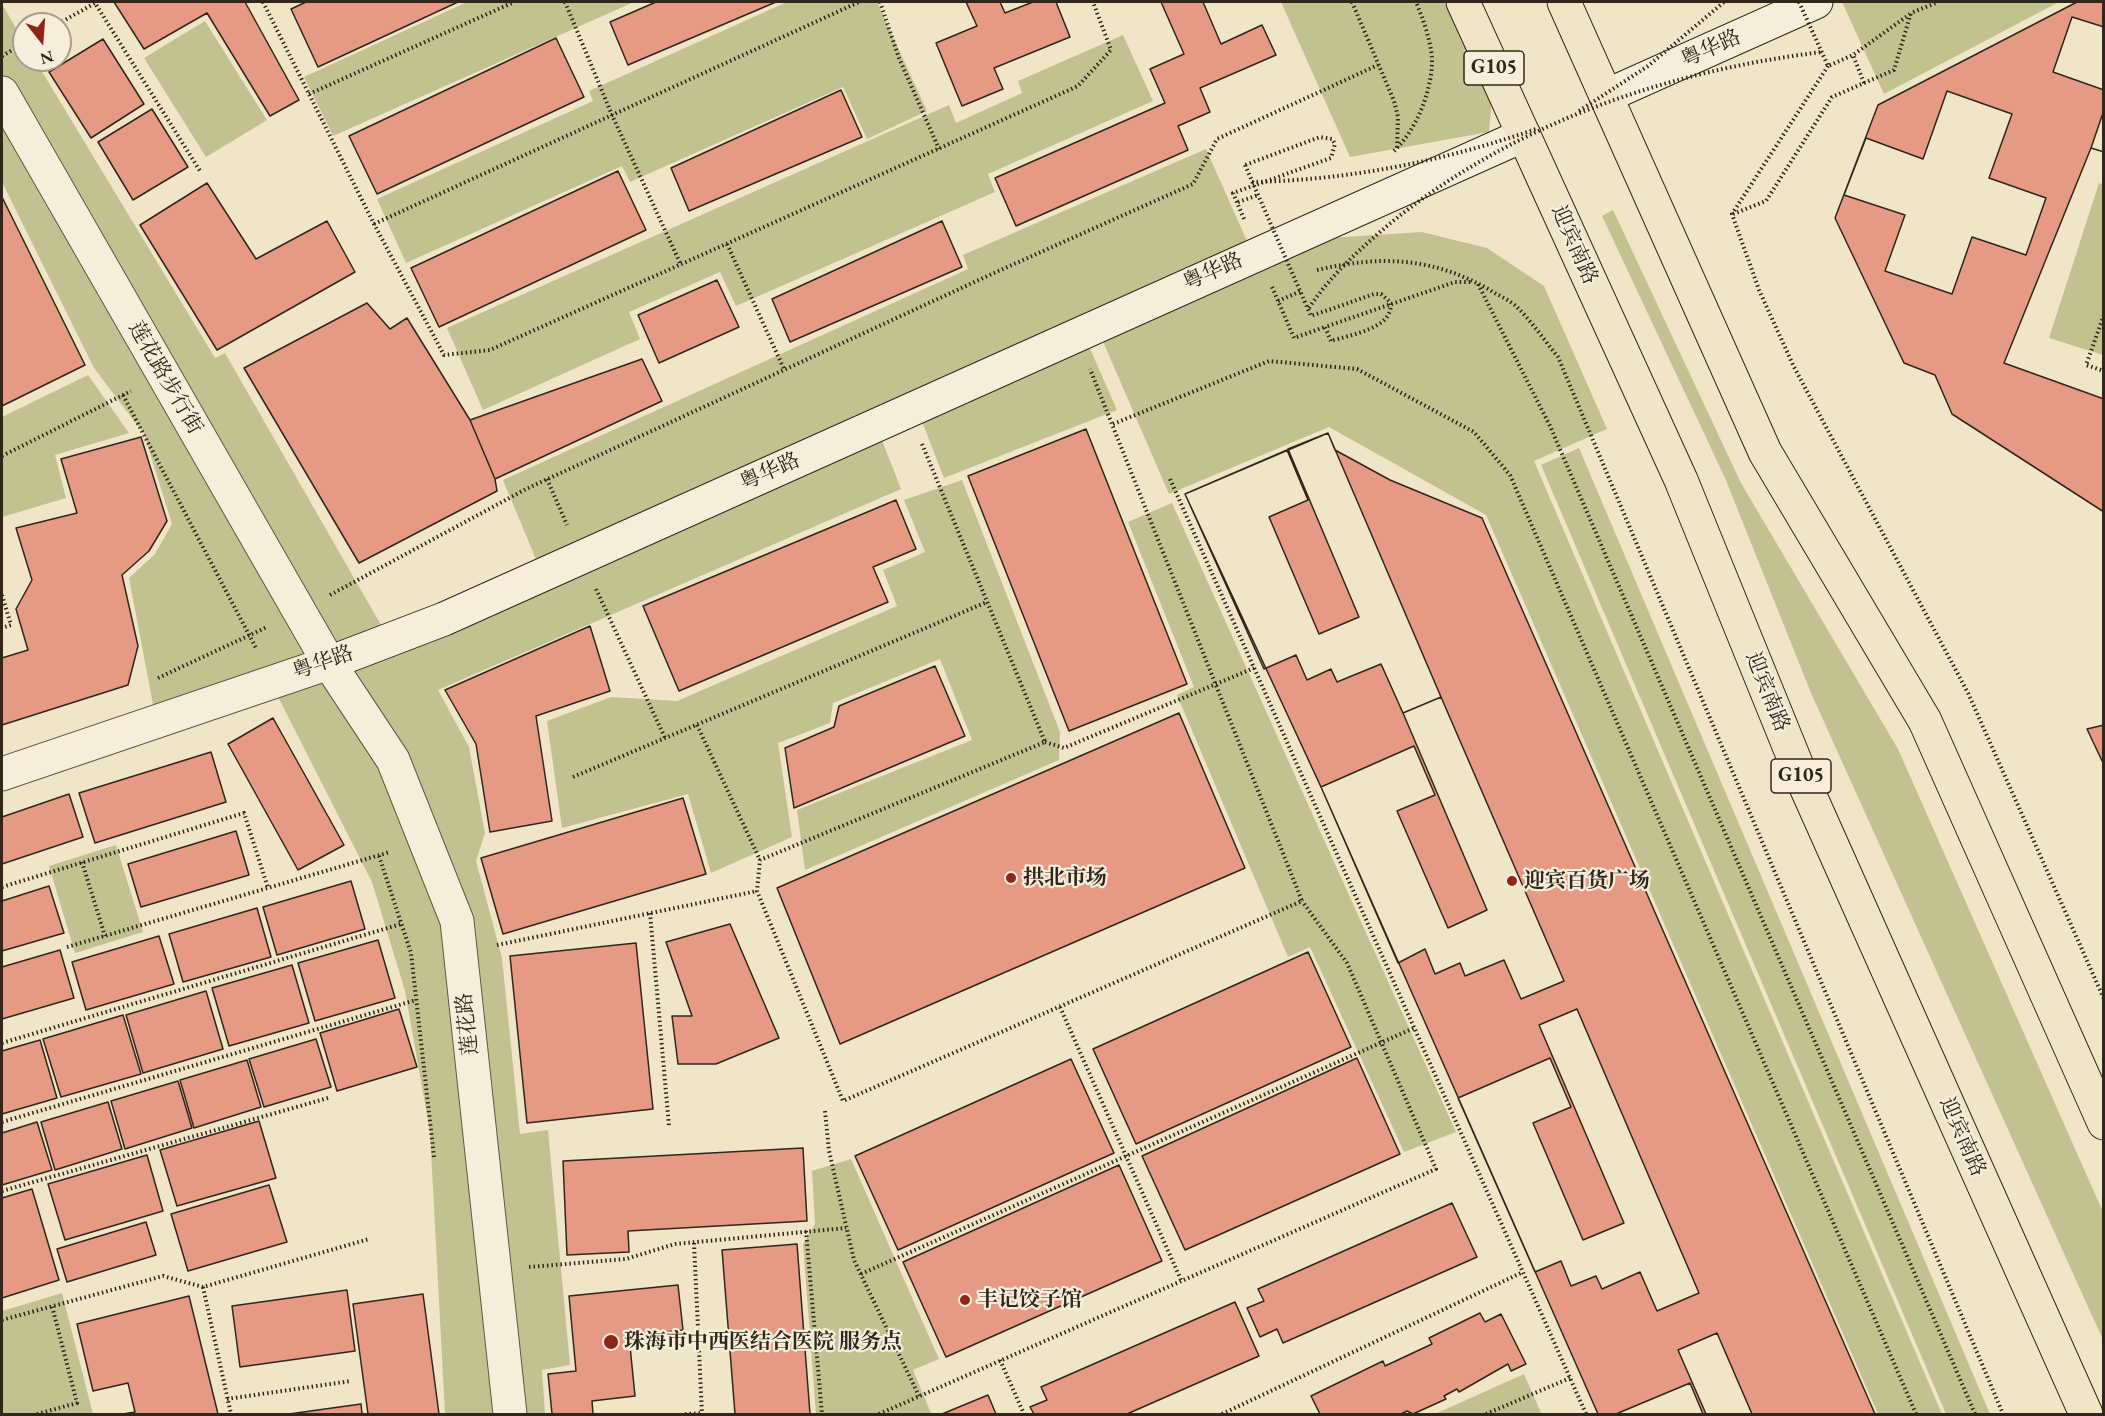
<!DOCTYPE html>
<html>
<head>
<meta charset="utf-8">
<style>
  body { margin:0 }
  #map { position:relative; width:2105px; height:1416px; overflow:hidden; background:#f1e5c8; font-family:"EB Garamond",serif }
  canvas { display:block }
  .frame { position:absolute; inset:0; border:3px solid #30261c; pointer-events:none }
  .north { position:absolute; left:12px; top:12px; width:60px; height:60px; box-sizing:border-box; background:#f6eedb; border:2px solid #a79e8f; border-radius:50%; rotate:163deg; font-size:16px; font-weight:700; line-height:24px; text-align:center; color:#30261c }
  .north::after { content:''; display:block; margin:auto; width:21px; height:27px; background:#8f2418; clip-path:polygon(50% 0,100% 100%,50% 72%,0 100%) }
</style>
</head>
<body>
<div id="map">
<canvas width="2105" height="1416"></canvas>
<div class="frame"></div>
<div class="north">N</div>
</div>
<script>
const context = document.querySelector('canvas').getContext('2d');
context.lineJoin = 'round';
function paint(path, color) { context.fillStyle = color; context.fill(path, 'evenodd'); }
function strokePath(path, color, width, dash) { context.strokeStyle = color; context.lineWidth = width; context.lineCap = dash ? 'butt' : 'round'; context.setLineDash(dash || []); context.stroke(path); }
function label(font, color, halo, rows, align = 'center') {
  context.font = font + ' "EB Garamond","Noto Serif SC",serif'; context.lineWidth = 4.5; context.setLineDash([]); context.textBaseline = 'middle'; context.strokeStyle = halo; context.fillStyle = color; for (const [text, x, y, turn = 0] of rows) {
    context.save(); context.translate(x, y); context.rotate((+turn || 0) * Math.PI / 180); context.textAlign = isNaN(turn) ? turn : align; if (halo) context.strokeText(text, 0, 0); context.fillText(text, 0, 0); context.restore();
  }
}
const green = new Path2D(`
  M467,2H634L333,136L304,77Z
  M787,2H877L927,111L867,139L843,87L630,182L622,166L406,263L377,199L593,101L589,91Z
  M1281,2H1449L1492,98L1489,132L1350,157Z
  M1842,2H2059L1884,94Z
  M2,4L24,42V60H35L215,358L225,353L385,632L155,715L129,578L155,554L172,524L144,434L94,368L2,182Z
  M205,21L267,120L206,157L144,58Z
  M1123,35L1153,101L988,174L995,192L736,306L720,272L629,312L640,339L483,410L447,328L949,105L956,123L1022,93L1018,81Z
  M1206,149L1251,250L540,569L503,480L968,269L963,255Z
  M2099,183L2104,185L2103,355L2049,338Z
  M1613,210L1741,483L1898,749L2103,1212V1340L1811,693L1725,478L1602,216Z
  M1422,232L1487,248L1544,286L1607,429L1534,461L1942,1414H1878L1486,515L1329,427L1169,494L1101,337L1329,238Z
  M1088,344L1117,410L944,478L921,419Z
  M88,375L129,433L55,455L66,498L2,517V417Z
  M878,430L901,489L438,690L469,747L485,833L476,861L502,958L520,1134L548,1130L570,1365L542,1370L545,1414H445L430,1132L405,991L372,882L273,687Z
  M1579,448L1990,1414H1946L1541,465Z
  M962,480L1060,732L1059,760L805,870L797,810L972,740L940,659L833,703L830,723L778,743L792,837L711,873L688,794L562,828L547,721L611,697L677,701L897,606L883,570L925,552L904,500Z
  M1172,503L1456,1132L1404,1152L1310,947L1288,957L1177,695L1194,687L1128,522Z
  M116,845L143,932L75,953L49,866Z
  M851,1159L939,1359L913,1370L931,1413L929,1414H816L803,1244L815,1224L812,1171Z
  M62,1293L93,1414H2V1311Z
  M1524,1374L1541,1413L1537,1414H1435Z`);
const building = new Path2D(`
  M114,2H245L299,100L270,116L207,13L144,49Z
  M306,2H458L318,67L291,9Z
  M656,2H776L628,65L610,22Z
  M966,2H1000L1005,13L1033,2H1056L1070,37L994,68L1003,89L962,106L936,43L977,26Z
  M1161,2H1203L1221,44L1262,25L1276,55L1200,88L1210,112L1178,126L1188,150L1016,226L995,178L1165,103L1150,69L1184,54Z
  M2077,2H2104V152L2091,148L2004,363L2104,399V512L1952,414L1935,375L1904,363L1835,218L1878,105Z
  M2072,17L2104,27V90L2053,72Z
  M556,38L584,97L377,194L349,136Z
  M103,39L144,104L91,138L49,72Z
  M841,90L862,137L689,211L671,168Z
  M1947,91L2012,114L1989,178L2046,198L2026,255L1972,237L1952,294L1885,271L1905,215L1844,195L1866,138L1923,159Z
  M152,109L188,167L133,200L98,142Z
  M2104,110V152L2091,148Z
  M618,171L646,230L439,327L411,268Z
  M207,183L256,259L327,221L355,272L217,350L140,225Z
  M2,197L85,365L2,406Z
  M942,221L962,267L790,342L772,299Z
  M717,280L739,327L659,363L638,315Z
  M367,303L390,329L407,318L470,420L495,479L497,491L359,563L244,368Z
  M642,359L662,401L495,479L470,420Z
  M1086,429L1187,684L1069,731L968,476Z
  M1328,433L1335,450L1390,480L1482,518L1875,1414H1598L1321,787L1185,494Z
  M1328,433L1441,697L1403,713L1381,664L1337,682L1331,669L1307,680L1296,655L1264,669L1185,494L1287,450L1308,500L1269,517L1319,634L1359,617L1288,449Z
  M141,437L167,521L149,551L122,575L138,646L128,685L2,725V658L28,650L16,609L32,580L16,528L77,513L61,459Z
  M896,500L916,549L873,567L888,602L679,691L643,606Z
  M590,626L610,691L536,716L552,821L490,832L476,744L445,690Z
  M935,666L965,736L794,808L785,748L834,727L839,706Z
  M1441,697L1564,981L1521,999L1504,960L1465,976L1460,963L1435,974L1425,949L1398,963L1321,787L1414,746L1435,795L1397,811L1448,928L1487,910L1403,713Z
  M1179,713L1245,868L840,1044L777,888Z
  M273,718L344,845L298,870L228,744Z
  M2104,725V765L2087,729Z
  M211,752L226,802L95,843L79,793Z
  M69,794L83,837L2,864V817Z
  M683,798L706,874L503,934L481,858Z
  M236,831L249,875L141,907L128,864Z
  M351,881L365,929L277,955L263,907Z
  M49,886L64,933L2,951V901Z
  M257,908L271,957L183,982L169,934Z
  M730,924L779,1038L716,1064H678L672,1016H692L666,942Z
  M159,936L174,984L86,1010L72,962Z
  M378,940L395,998L315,1021L298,963Z
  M636,943L653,1109L527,1123L510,956Z
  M60,950L74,998L2,1019V967Z
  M1308,952L1351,1047L1136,1144L1093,1049Z
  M292,965L309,1023L229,1046L212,988Z
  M206,991L223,1049L143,1073L126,1015Z
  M399,1009L417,1067L337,1091L320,1033Z
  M1577,1009L1699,1293L1657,1311L1640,1272L1602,1289L1596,1276L1571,1286L1561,1261L1535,1272L1458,1098L1550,1058L1571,1107L1533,1123L1583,1240L1624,1223L1539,1025Z
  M123,1015L141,1074L61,1097L43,1039Z
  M316,1039L331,1087L264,1107L249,1059Z
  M40,1040L57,1098L2,1114V1051Z
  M1357,1058L1400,1154L1185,1250L1142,1156Z
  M1071,1059L1114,1153L898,1250L855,1156Z
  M247,1060L261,1107L194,1128L180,1080Z
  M178,1081L192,1128L125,1149L111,1101Z
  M108,1102L122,1149L55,1170L41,1122Z
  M259,1121L276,1178L177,1206L160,1150Z
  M37,1122L52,1170L2,1185V1133Z
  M803,1148L807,1221L628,1231L629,1252L567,1255L563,1161Z
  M147,1155L163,1211L65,1240L48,1184Z
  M1119,1165L1162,1261L946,1357L903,1262Z
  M269,1185L287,1242L188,1271L171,1214Z
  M32,1189L59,1280L2,1298V1198Z
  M1452,1203L1477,1257L1283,1343L1277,1329L1260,1337L1247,1308L1264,1301L1258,1289Z
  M146,1222L156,1255L67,1282L57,1249Z
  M797,1244L810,1414H735L722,1250Z
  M678,1285L683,1330L629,1336L635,1396L592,1401L593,1414H552L548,1374L576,1371L569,1296Z
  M347,1290L355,1351L240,1367L232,1306Z
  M423,1294L439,1414H368L353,1304Z
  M189,1296L218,1414H123L135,1412L128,1383L93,1391L77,1324Z
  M1235,1302L1259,1356L1127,1414H1034L1030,1407L1047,1400L1041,1387Z
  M1480,1313L1485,1322L1501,1314L1526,1364L1511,1371L1508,1364L1459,1392L1457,1389L1444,1396L1446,1399L1413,1414L1407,1411L1401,1414H1320L1311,1396L1383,1361L1385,1366L1432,1344L1429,1338Z
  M1717,1333L1752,1414H1706L1678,1350Z
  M1690,1383L1703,1414H1616Z
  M988,1395L996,1414H942Z
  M361,1404L362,1414H289Z`);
const path = new Path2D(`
  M263,2L374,224L444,355L490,350L1078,86L1111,50L1093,2
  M565,2L612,115L681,265
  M880,2L899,58L939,149
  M1352,2L1394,101L1398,117L1397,148
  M58,24L95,3L200,171
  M2,56L24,43
  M1828,66L1732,214L1759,290L1794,367L1968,693L2104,999
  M1864,83L1853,55L1910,14
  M309,94L514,2
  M1394,151C1416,130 1430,95 1432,65C1433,46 1423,19 1416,2
  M1238,202L1258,195
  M1733,214L1766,201L1832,97L1894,70L1911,13L1938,2
  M1244,219L1233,193L1331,158L1335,144L1332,139L1320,137L1245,165
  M374,224L859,2
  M727,244L784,369
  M1317,270C1381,255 1432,257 1490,290C1499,296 1510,300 1517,307C1532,322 1545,341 1558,357L2003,1414
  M1478,284L1550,426L1975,1414
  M1272,287L1294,338L1325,327
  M1278,301L1301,291
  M2104,315L2086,365L2104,371
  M1331,341L1325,327L1455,282H1471
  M123,395L256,648
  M1113,424L1269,361L1357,369L1474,432L1510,475L1916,1414
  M922,444L1045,742L760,860L757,891L843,1101L1302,901L1090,369
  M2,456L131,391
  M547,479L567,525
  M1170,479L1586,1414
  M596,589L665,738
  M2,595L11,625L2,628
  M330,595L526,489L994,273L1193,184L1217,139L1378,65
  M158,678L267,627
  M697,725L760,860
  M1045,742L1064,748L1254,668
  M573,777L987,602
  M379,856L411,953L434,1157
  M82,862L105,936
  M2,887L244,813L268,888
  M650,913L669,1126
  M497,945L757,891
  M67,947L390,852
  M1060,1007L1181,1280
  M2,1043L401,924
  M825,1111L829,1151L854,1260L919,1396
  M2,1122L416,1000
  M2,1191L328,1098
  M806,1231L822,1414
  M694,1243L702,1414
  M529,1267L626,1259L675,1244L846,1228
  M861,1274L1414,1028
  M203,1287L231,1414
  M2,1320L163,1276L203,1287L369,1239
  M1000,1360L1024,1414
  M227,1399L351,1381
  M37,1414L77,1403L52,1306
  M685,1414L702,1413
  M879,1414L1436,1169L1347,963L1302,901
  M1222,1414L1523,1272
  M1486,1414L1570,1378`);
const street = new Path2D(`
  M2,93L329,663L393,760L457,921L510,1414
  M2,774L329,663`);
const secondary = new Path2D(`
  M1606,96L1816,2
  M329,663L444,619L1524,135`);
const highway = new Path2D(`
  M1463,2L1681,480L1802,778L2086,1414
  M1564,2L1765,452L1925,721L2104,1123`);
const pathBridge = new Path2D(`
  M1799,2L1828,66L1853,55
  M1579,111L1648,66L1724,2
  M1245,165L1311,316L1374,294H1381L1390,302C1396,328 1349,335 1331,341
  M1252,182C1350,180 1444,161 1536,129
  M1309,308C1330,276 1358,251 1387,226C1509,125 1666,71 1822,52`);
const markers = [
  [1011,878,6,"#8f2418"],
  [1512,881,6,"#8f2418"],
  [965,1300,6,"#8f2418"],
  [611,1342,8,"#8f2418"]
];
const shields = [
  [1494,68,60],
  [1801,776,60]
];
const shieldNames = [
  ["G105",1494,68],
  ["G105",1801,776]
];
const streetNames = [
  ["粤华路",1711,49,-24],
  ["迎宾南路",1574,245,66],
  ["粤华路",1213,272,-24],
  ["莲花路步行街",165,378,60],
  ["粤华路",770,472,-24],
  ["粤华路",323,663,-19],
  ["迎宾南路",1767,692,68],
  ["莲花路",468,1024,-96],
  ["迎宾南路",1962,1137,66]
];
const poiNames = [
  ["拱北市场",1023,878],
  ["迎宾百货广场",1524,881],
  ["丰记饺子馆",977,1300],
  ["珠海市中西医结合医院 服务点",624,1342]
];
paint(green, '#c2c290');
paint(building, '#e69983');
strokePath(building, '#30261c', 1.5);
strokePath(street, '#605647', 35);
strokePath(secondary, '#30261c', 35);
strokePath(highway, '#30261c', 35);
strokePath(path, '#30261c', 4, [1.5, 3]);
strokePath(street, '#f6eedb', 33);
strokePath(secondary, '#f6eedb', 33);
strokePath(highway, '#f1e5c8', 33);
strokePath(pathBridge, '#30261c', 4, [1.5, 3]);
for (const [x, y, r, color] of markers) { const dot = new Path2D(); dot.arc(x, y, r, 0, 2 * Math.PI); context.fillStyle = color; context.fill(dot); strokePath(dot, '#f6eedb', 2); }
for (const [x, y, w] of shields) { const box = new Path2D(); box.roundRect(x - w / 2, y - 17, w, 34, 4.5); context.fillStyle = '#f6eedb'; context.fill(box); strokePath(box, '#30261c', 1.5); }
label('bold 20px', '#30261c', null, shieldNames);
label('21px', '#30261c', '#f6eedb', streetNames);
label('bold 21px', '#30261c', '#f6eedb', poiNames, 'left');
</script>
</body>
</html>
